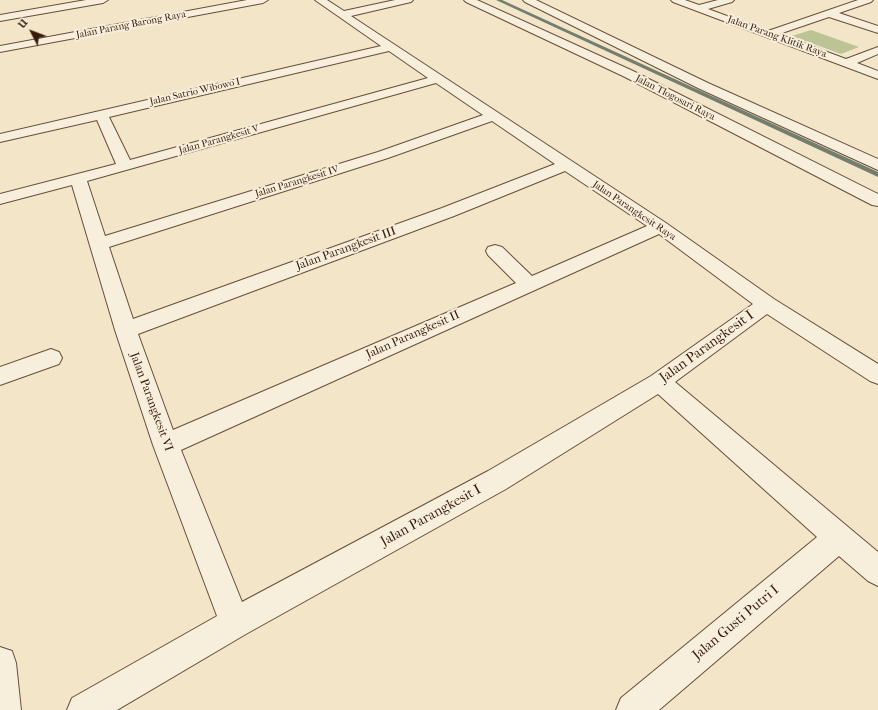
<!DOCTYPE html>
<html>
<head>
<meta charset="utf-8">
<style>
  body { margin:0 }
  #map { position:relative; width:878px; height:710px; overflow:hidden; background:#f3e5c8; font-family:"IM FELL French Canon",serif }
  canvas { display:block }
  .north { position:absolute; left:12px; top:12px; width:40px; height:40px; -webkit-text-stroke:3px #f7eedb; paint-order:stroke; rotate:312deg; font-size:11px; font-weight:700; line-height:16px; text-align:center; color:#371c0b }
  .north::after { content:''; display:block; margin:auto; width:14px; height:18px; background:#371c0b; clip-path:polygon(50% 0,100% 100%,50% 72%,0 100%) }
</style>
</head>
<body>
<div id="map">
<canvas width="878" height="710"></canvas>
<div class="north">U</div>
</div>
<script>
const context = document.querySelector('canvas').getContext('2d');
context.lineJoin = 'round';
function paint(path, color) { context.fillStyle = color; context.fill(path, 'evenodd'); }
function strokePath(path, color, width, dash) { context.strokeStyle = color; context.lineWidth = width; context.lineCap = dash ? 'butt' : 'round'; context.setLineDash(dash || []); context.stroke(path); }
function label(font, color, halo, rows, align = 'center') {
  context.font = font + ' "IM FELL French Canon",serif'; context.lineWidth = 4; context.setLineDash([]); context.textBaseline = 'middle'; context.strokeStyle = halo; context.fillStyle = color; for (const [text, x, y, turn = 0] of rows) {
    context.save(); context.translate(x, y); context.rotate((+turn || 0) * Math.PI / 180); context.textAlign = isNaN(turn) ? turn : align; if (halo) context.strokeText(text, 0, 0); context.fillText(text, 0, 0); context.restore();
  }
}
const green = new Path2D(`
  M811,30L859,47L841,54L792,36Z`);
const stream = new Path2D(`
  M496,0H502L878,172V177Z`);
const minor = new Path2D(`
  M86,0H108L103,3L0,21V15Z
  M247,0H268L263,3L0,52V46Z
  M315,0H327L344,11L395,0H413L411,2L351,16L666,223L774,299L878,364V384L870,381L767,314L675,382L878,552V586L868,581L839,556L659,710H616L621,698L817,537L658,394L506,489L246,634L117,710H67L72,698L217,616L153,445L115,330L72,185L0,204V194L116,164L97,120L0,142V134L381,46ZM389,51L428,78L130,160L109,117ZM436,83L483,115L378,152L105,236L87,181ZM492,121L555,164L442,208L133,319L109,247L388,158ZM565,171L647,226L532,276L502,247L495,245L488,247L486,251L488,255L516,283L173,430L138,334L454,216ZM659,234L753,304L651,376L488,471L242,602L181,450Z
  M464,0H477L633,71L878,194V206L872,205L625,77L466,2Z
  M523,0H536L708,83L878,159V170L700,89L525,2Z
  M671,0H685L699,5L718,0H734L732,2L708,9L768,31L858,0H873L871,2L839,13L878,26V33L829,17L779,34L846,59L878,47V54L857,63L878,71V79L673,2Z
  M51,349L59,352L62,358L59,364L0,385V367Z
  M0,647L12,651L16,663L21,710H0Z`);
const farStreetnames = [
  ["Jalan Parang Barong Raya",131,25,-11],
  ["Jalan Parang Klitik Raya",777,37,20],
  ["Jalan Satrio Wibowo I",195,92,-13],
  ["Jalan Tlogosari Raya",675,98,27],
  ["Jalan Parangkesit V",219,140,-16],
  ["Jalan Parangkesit IV",297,182,-17],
  ["Jalan Parangkesit Raya",634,211,34]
];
const streetNames = [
  ["Jalan Parangkesit III",346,249,-20],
  ["Jalan Parangkesit II",413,335,-24],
  ["Jalan Parangkesit VI",151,402,70]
];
const nearStreetnames = [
  ["Jalan Parangkesit I",707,347,-36],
  ["Jalan Parangkesit I",431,516,-29],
  ["Jalan Gusti Putri I",736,623,-40]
];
paint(green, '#bcc495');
paint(stream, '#737e6f');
strokePath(minor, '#664e3a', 2);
paint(minor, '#f7eedb');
label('10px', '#371c0b', '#f7eedb', farStreetnames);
label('12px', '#371c0b', '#f7eedb', streetNames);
label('14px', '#371c0b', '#f7eedb', nearStreetnames);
</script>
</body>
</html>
